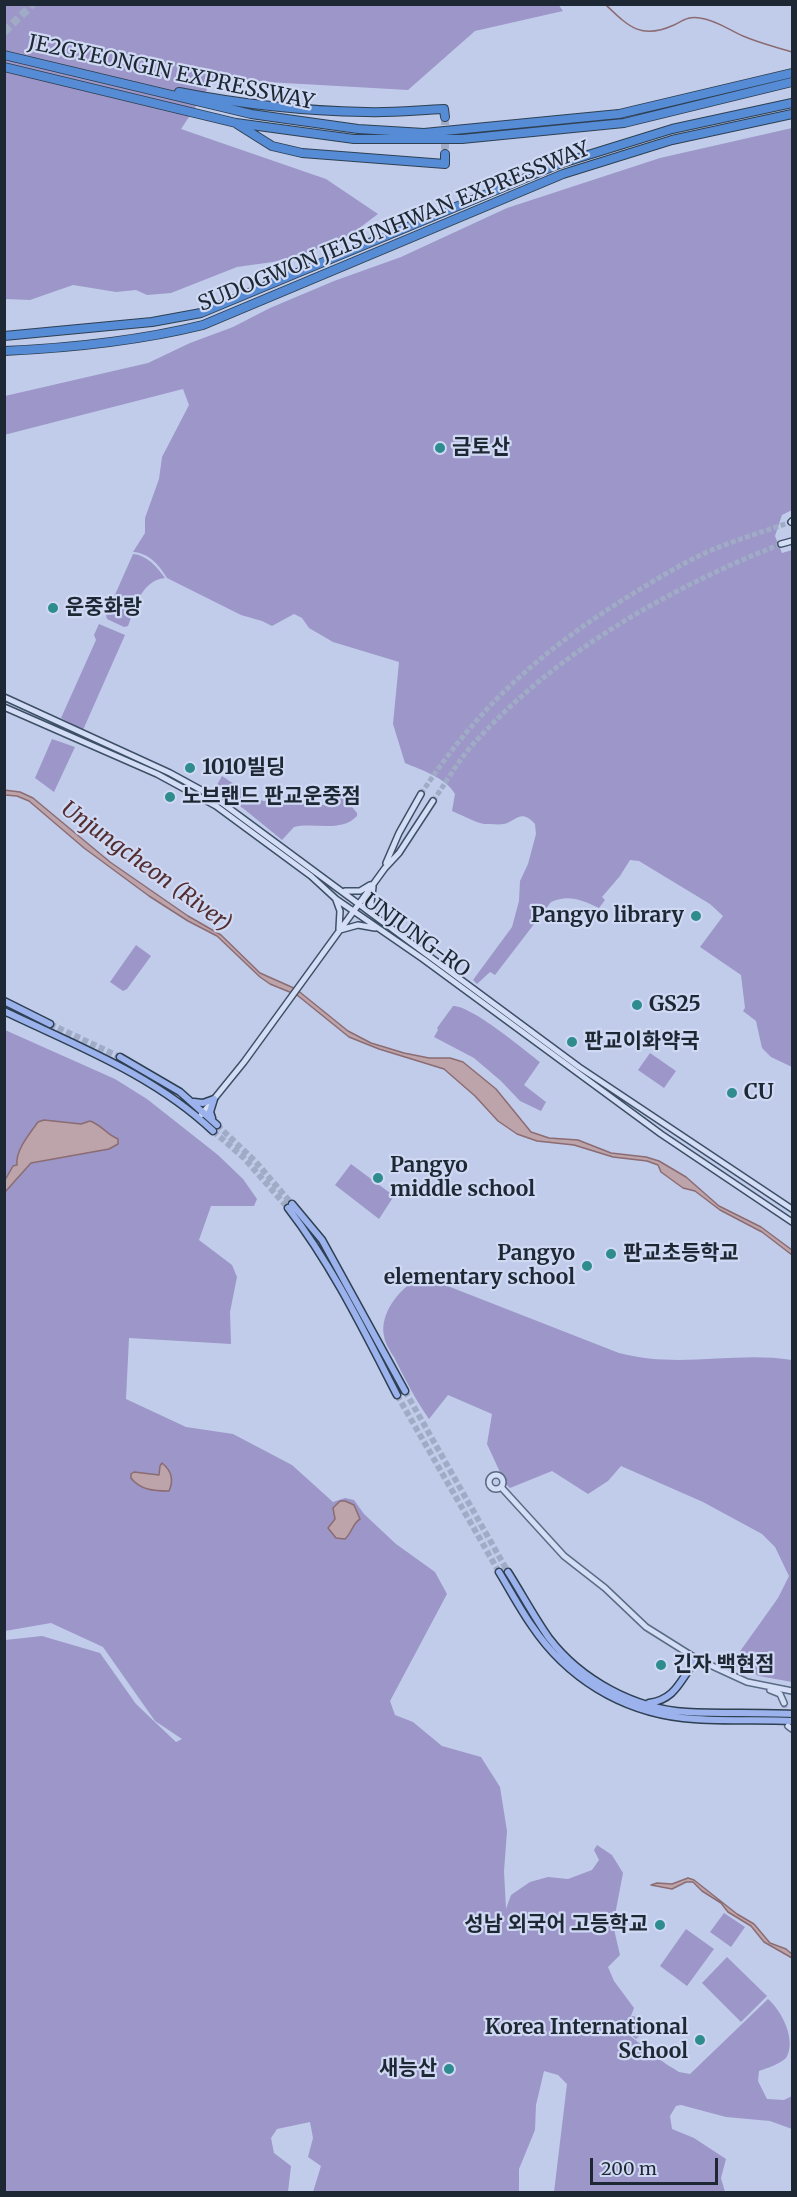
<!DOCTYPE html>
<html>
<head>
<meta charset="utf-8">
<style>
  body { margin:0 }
  #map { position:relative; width:797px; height:2197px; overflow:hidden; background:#c1cceb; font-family:Merriweather,serif }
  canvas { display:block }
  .frame { position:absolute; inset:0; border:6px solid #1d2834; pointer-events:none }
  .scale { position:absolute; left:590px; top:2158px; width:128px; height:27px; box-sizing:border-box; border:3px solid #1d2834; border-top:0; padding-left:8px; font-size:18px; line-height:21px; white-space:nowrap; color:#1d2834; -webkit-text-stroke:4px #d0d9f3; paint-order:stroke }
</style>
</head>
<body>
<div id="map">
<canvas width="797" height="2197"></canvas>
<div class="frame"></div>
<div class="scale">200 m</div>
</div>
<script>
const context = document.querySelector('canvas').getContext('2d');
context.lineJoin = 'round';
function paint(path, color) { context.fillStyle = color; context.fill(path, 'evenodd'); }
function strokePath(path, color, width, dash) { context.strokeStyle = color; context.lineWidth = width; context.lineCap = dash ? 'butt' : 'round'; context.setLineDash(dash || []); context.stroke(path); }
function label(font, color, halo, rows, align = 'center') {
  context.font = font + ' Merriweather,"Noto Sans KR",serif'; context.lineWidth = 4.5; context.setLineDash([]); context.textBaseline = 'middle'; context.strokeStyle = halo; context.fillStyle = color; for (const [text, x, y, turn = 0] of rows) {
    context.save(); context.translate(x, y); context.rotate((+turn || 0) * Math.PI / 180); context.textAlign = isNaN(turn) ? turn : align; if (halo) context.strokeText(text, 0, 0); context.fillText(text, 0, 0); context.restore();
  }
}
const green = new Path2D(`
  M558,4L563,11L475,31L408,90L214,79L181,129L326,179L378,214L350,235L302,255L273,262L237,267L171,293L147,295L136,290L116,292L73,285L30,300L5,299L4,5Z
  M792,128V510L782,515L775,536L782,553L792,550V1067L771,1057L762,1048L756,1021L743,1011L745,1008L741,975L700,947L723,916L710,904L639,861L630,860L620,876L602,897L605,900L599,908C582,900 569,894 551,902L495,975L490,972L477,984L473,980L512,927L519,901L520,881L528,864L536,834L535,824C521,808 516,821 504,824C499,825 490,824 484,824C474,822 462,815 452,811L455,794C445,777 423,771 405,763L393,724L399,662L333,642L309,628L302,618L294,614L272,626L262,621L241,615L167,578C159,565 149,553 133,552L145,533V518L159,479L162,457L189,405L183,389L4,435L5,396L148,363L190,343L233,327L270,308L334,281L401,257L507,208L660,158Z
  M133,554C147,555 157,567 165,578C141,581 136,606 128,626L124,627L107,619L106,615Z
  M99,624L125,635L83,730L61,718L96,640L94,635Z
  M52,739L75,747L54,792L35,778Z
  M222,776L253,797L263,801L324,805L343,796L357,813V816C341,833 314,822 294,827L282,840L244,809L214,790Z
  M136,945L151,956L127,989L123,991L110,982Z
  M453,1006C472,1006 523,1049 540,1062L524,1085L546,1102L541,1111L520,1101L501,1081L474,1058L434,1037L438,1030L437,1028Z
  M5,1030L115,1079L147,1099L218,1155L243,1179L257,1199L254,1206H211L199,1240L232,1265L237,1277L230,1312L231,1344L129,1338L126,1399L186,1427L233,1434L292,1465L333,1502L345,1498L354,1500L364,1514L396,1544L435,1572L447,1594L390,1701L395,1715L413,1722L442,1746L481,1757L500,1787L507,1831L504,1871L506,1909L511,1895L530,1882L548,1877L568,1879L592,1870L599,1860L594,1850L597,1845L612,1855L623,1873L613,1925L620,1955L608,1967L614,1981L634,2008L629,2021L632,2016L637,2017L645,2026L643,2033L636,2039L629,2033V2035L666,2064L679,2072L690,2074L768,1999C782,2011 797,2041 786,2058C779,2064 768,2068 759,2071L758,2081L767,2099L784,2100L792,2096V2129L770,2121L726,2117L681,2105L676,2106L670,2116L672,2129L694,2138L726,2159L721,2178L725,2192H554L567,2084L558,2075L544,2071L536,2105L535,2130L519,2169V2192H313L321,2166L308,2157L313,2138L310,2122L277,2129L271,2138L274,2153L291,2166L288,2192H5V1640L42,1636L100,1653L136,1704L176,1742L182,1739L155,1721L103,1647L51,1623L5,1631Z
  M650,1053L676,1071L664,1088L638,1070Z
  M351,1164L394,1196L379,1219L335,1185Z
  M422,1276L619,1353C679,1369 734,1351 792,1360V1682L759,1676L731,1664L778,1598L789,1576L775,1547L762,1534L703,1502L621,1466L608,1481L588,1494L552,1471L510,1488L505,1483L487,1444L492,1414L448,1395L429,1419C415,1399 405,1379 394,1357C390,1351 385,1343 384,1336C379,1312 402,1286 422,1276Z
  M724,1913L745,1927L731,1947L710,1932Z
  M686,1929L714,1949L687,1986L660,1966Z
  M727,1957L767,1996L741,2022L702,1983Z`);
const water = new Path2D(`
  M4,790L20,792L33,798L110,862L188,916L221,935L260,973L296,989L348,1031L371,1043L404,1053L429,1058H450L463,1062L496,1089L531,1132L549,1138L578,1140L611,1153L646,1157L659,1161L686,1177L719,1206L761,1227L792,1250V1255L762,1232L720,1210L695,1191L683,1188L661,1172L658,1165L647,1161L613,1157L574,1145L537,1141L517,1134L498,1121L475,1096L444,1069L379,1049L349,1037L297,995L270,984L260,977L217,936L188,921L149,896L84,848L29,801L17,796L5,795Z
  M44,1120L81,1124L90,1121C103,1126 106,1134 118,1139V1144L109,1149L31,1163L5,1192V1180L13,1166L17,1165C15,1151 30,1133 38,1122Z
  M162,1463C172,1471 174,1480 169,1491C154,1491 140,1490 131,1478V1474L134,1472L159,1475L160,1466Z
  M340,1501H345L354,1505L360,1519C352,1524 352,1533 345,1539L336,1538L328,1528L335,1519L333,1508Z
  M688,1878L694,1880L737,1914L754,1924L770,1943L786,1949L792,1954V1958L764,1942L751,1926L728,1912L721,1903L702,1891L693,1882H686L672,1889L651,1885L657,1883L672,1884Z`);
const stream = new Path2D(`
  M605,4C629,27 641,40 674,25C684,20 689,16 700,18C716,20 729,30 743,36C759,43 776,47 792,52`);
const tertiaryTunnel = new Path2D(`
  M784,1703L788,1725`);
const secondaryTunnel = new Path2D(`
  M421,794C479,705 544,648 634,593C660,577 686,561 714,549C739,539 765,531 791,522
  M433,801C447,781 459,759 476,741C557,652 669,588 781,544`);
const primaryTunnel = new Path2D(`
  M50,1024L120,1057
  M217,1125L255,1161L292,1204
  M213,1131L244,1158L288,1208
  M405,1391L508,1572
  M397,1395L499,1572`);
const motorwayTunnel = new Path2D(`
  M4,32L33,4
  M445,117V154`);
const tertiary = new Path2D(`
  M489 1482a7 7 0 1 1 14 0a7 7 0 1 1-14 0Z
  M501,1487L564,1556L605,1588L646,1627L697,1659L747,1682L792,1691
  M770,1690L780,1694L784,1703
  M788,1726L792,1729`);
const secondary = new Path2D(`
  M791,522L792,521
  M781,544L792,541
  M4,697L170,773L214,797L579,1067L792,1209
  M4,707L157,774L216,806L311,876L336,899L423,959L661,1134L792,1222
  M386,863L399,833L421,794
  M373,887L371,903L374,913
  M345,891H360L370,885
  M336,900L340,911L339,929
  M340,930L358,925L375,928
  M201,1115L244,1062L385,868L399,853L433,801`);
const primary = new Path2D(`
  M4,1001L50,1024
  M4,1011C77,1046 154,1075 213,1131
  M120,1057L180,1092L217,1125
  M194,1102L203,1103L214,1099
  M212,1118L210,1112L214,1099
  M292,1204L322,1240L405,1391
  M288,1208C332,1265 364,1331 397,1395
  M499,1572C510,1590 520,1609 532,1626C567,1678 621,1711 683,1718C719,1722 756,1719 792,1721
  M508,1572C522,1594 534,1617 549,1638C581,1680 635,1709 687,1712C722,1714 757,1712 792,1714
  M649,1703C677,1699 680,1679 697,1659`);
const motorway = new Path2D(`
  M4,55L251,114L358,129L424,133L619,114L792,73
  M4,67L236,123L354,139H462L624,123L792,82
  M179,92C240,104 303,111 366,112C392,113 418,110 444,109L445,117
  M237,124L272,146L302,153L445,164V154
  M4,336L152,322L201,313L559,164L672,129L792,103
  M4,351C71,348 138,341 203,325L563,174L672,140L792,114`);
const markers = [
  [440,448,6,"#2e8c8e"],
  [53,608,6,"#2e8c8e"],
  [190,768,6,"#2e8c8e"],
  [170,797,6,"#2e8c8e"],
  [696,916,6,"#2e8c8e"],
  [637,1005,6,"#2e8c8e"],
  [572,1042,6,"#2e8c8e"],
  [732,1093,6,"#2e8c8e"],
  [378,1178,6,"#2e8c8e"],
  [611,1254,6,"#2e8c8e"],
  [587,1266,6,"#2e8c8e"],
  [661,1665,6,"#2e8c8e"],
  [660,1925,6,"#2e8c8e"],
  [700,2040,6,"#2e8c8e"],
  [449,2069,6,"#2e8c8e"]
];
const streetNames = [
  ["JE2GYEONGIN EXPRESSWAY",171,73,12],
  ["SUDOGWON JE1SUNHWAN EXPRESSWAY",394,227,-22],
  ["UNJUNG-RO",416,936,36]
];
const poiNames = [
  ["금토산",452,448],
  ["운중화랑",65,608],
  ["1010빌딩",202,768],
  ["노브랜드 판교운중점",182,797],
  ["Pangyo library",684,916,"right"],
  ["GS25",649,1005],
  ["판교이화약국",584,1042],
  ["CU",744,1093],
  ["Pangyo",390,1166],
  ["middle school",390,1190],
  ["Pangyo",575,1254,"right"],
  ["elementary school",575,1278,"right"],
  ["판교초등학교",623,1254],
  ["긴자 백현점",673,1665],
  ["성남 외국어 고등학교",648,1925,"right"],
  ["Korea International",688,2028,"right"],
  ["School",688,2052,"right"],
  ["새능산",437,2069,"right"]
];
const waterNames = [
  ["Unjungcheon (River)",146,867,36]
];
paint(green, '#9d96c8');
paint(water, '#bda4aa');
strokePath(water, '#8b6c72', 1.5);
strokePath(stream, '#8b6c72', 1.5);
strokePath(tertiaryTunnel, '#a0abc6', 5, [5, 2.5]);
strokePath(secondaryTunnel, '#a0abc6', 5, [5, 2.5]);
strokePath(primaryTunnel, '#a0abc6', 6, [6, 3]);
strokePath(motorwayTunnel, '#a0abc6', 8, [8, 4]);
strokePath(tertiary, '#5a6c83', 8);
strokePath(secondary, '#3d5065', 8);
strokePath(primary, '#2e4051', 9);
strokePath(motorway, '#2e4051', 10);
strokePath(tertiary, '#d4ddf6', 5);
strokePath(secondary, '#d4ddf6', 5);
strokePath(primary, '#9bb2ec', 6);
strokePath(motorway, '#568bd6', 8);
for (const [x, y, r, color] of markers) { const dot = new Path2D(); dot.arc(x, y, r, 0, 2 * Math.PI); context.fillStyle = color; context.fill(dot); strokePath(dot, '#d0d9f3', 2); }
label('21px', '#1d2834', '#d0d9f3', streetNames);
label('bold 21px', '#1d2834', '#d0d9f3', poiNames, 'left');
label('italic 22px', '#532d2f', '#d0d9f3', waterNames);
</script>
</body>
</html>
